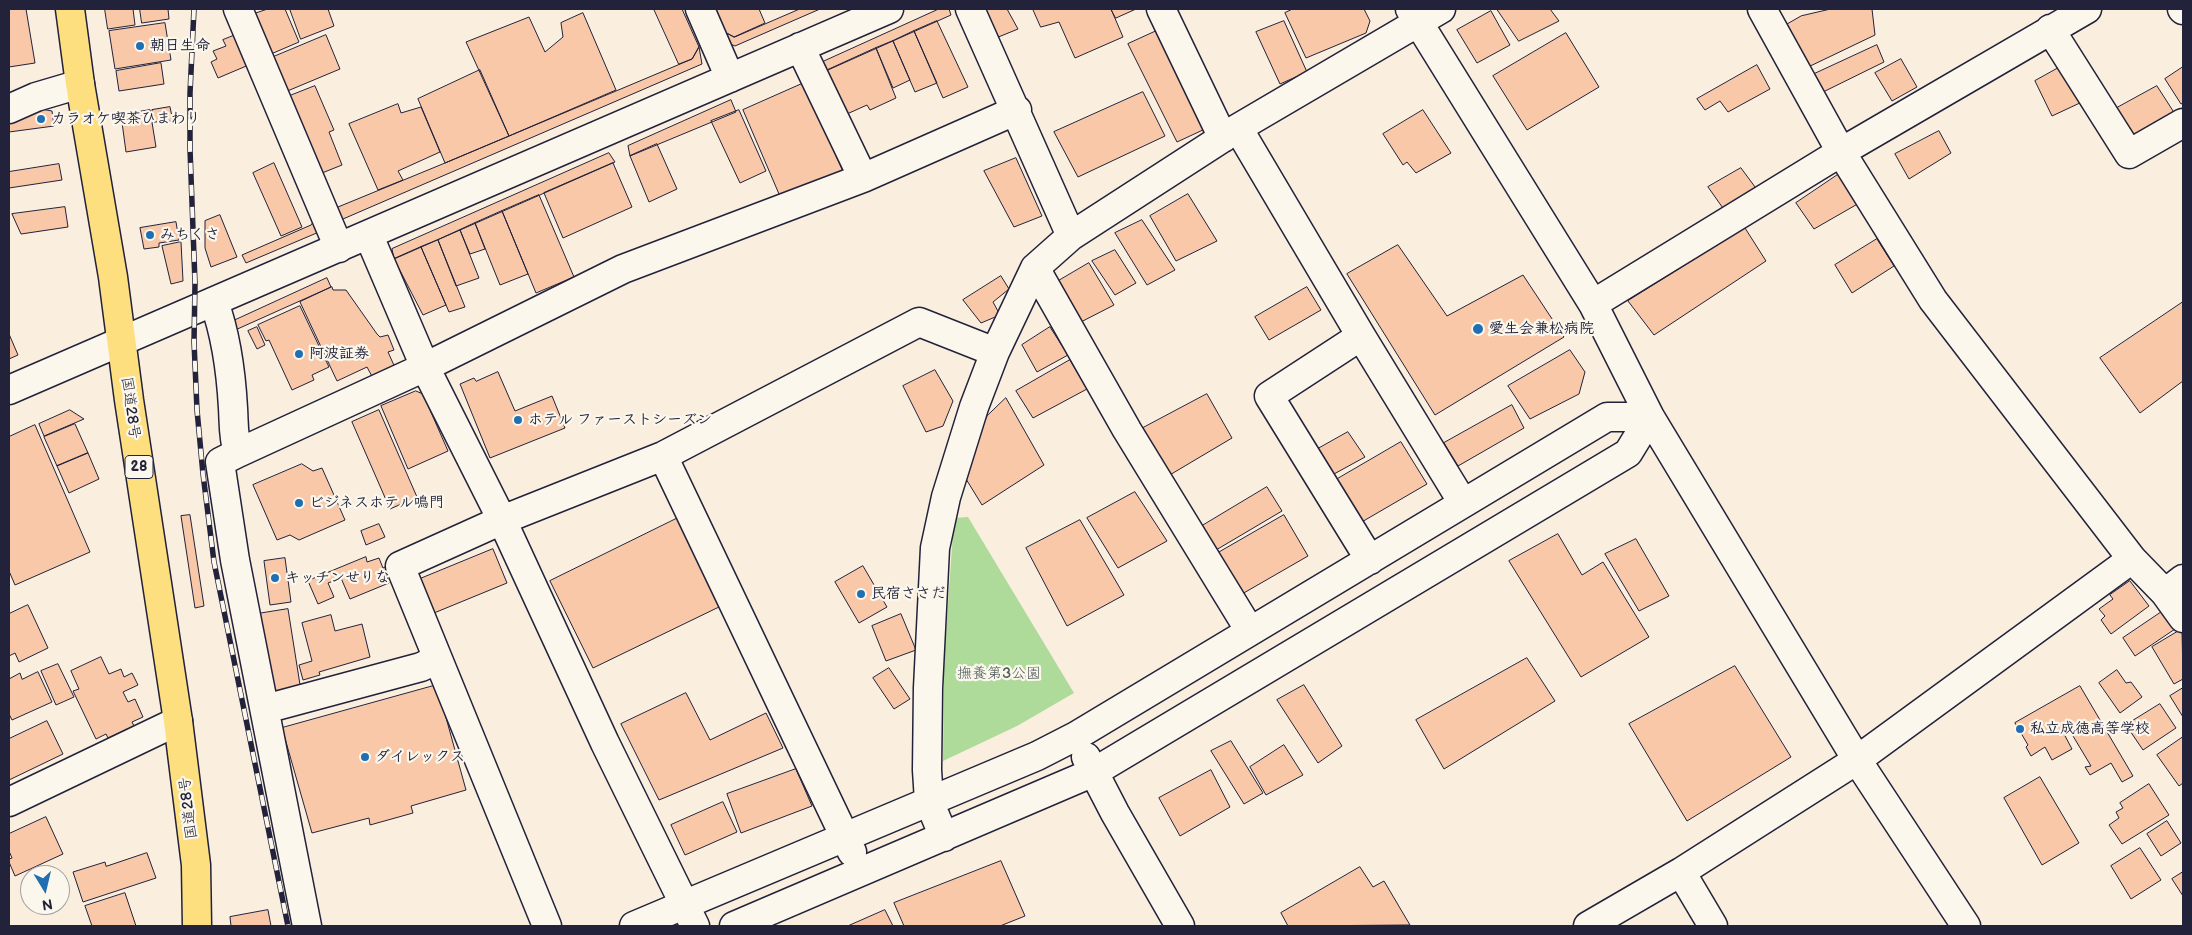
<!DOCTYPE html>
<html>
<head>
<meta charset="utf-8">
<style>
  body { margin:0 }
  #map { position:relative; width:2192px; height:935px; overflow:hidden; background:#faeede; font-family:"Balsamiq Sans",sans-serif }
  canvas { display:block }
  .frame { position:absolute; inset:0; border:10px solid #22223b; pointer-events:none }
  .north { position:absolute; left:20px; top:865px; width:50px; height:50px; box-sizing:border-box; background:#fbf7ec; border:1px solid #a4a2a5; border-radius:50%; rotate:171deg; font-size:14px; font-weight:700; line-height:20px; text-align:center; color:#22223b }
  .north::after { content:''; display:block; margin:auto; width:18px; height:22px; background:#1f6fb2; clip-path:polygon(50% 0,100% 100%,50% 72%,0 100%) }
</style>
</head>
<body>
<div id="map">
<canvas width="2192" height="935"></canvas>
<div class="frame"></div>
<div class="north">N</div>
</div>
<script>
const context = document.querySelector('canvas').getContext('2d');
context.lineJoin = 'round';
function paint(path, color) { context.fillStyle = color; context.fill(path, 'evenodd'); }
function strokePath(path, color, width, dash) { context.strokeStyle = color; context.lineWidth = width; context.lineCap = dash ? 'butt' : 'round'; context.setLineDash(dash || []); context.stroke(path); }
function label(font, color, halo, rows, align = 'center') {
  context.font = font + ' "Balsamiq Sans","Klee One",sans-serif'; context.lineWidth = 4.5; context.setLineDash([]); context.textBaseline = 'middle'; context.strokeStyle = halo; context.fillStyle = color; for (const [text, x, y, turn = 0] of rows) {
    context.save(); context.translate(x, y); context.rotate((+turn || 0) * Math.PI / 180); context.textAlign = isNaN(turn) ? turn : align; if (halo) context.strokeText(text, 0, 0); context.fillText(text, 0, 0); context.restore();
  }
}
const green = new Path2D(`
  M968,517L1074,693L1017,726L943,761L944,661L954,518Z`);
const building = new Path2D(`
  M9,9H26L35,63L9,67Z
  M105,9H133L135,25L108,29Z
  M140,9H168L169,19L142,23Z
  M268,9H285L299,42L264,57L254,14Z
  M290,9H328L334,26L301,39Z
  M654,9H682L699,47L692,59L679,64Z
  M713,9H759L765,23L734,37L721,30Z
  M800,9H820L735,46L719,39L721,30L734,37Z
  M939,9H949L951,15L819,74L816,65Z
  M982,9H1007L1018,29L996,38Z
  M1033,9H1111L1123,37L1075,58L1059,22L1041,27Z
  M1111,9H1136L1116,18Z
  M1293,9H1364L1370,21L1366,33L1306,58L1285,13Z
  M1497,9H1550L1559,21L1519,41Z
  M1831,9H1872L1875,35L1804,69L1780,28L1801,16Z
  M1491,11L1510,45L1477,63L1457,30Z
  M583,13L616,90L509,136L466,42L529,17L545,52L563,37L561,23Z
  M937,21L968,87L943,98L914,31Z
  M1284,21L1307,72L1280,84L1256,32Z
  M165,23L171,60L115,69L109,31Z
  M1163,28L1205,129L1177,142L1128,44Z
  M914,31L937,83L915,92L893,41Z
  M1566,33L1599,87L1527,130L1493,76Z
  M238,34L251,64L218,78L211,62L217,59L213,51L226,46L223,40Z
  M326,35L340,69L285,92L271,58Z
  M893,41L910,80L893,88L876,48Z
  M1877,45L1884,62L1819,94L1810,76Z
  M699,47L702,64L343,219L331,212L328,202L338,207L445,163L692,59Z
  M876,48L896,98L870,110L867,105L838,118L819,74Z
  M1901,59L1917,87L1892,101L1875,73Z
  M161,63L164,84L119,91L116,71Z
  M1757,65L1770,89L1728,112L1720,101L1705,110L1697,99Z
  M2062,66L2082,102L2052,116L2035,81Z
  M2183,67V103L2181,104L2165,79Z
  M480,70L509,136L445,163L418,99Z
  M804,83L845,176L782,201L743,110Z
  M315,86L334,130L329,132L342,165L317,175L282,99Z
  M2157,86L2175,114L2132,137L2115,109Z
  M1143,92L1165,136L1078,177L1054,132Z
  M731,100L736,112L630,156L628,146Z
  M398,104L401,113L421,107L440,152L398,171L403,180L378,190L349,124Z
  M170,107L173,121L154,122L152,110Z
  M41,109L52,111L54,126L9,132V123Z
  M150,110L156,147L126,152L121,115Z
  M739,110L766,171L740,183L711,121Z
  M1423,110L1451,153L1416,173L1407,162L1403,165L1383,134Z
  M1939,131L1951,153L1909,179L1895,154Z
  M657,144L677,189L649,202L630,156Z
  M609,153L615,162L394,259L392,249Z
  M1016,158L1042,216L1014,227L984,171Z
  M274,163L302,227L281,236L253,173Z
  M613,163L632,207L563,238L544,193Z
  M59,164L62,180L9,188V172Z
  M1741,168L1758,191L1725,211L1708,187Z
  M1842,172L1861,202L1814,229L1796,203Z
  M1188,194L1217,241L1176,261L1150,216Z
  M539,195L574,277L536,293L502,211Z
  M65,207L68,227L21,234L12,214Z
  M502,211L528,274L500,285L475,223Z
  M318,213L319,232L246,263L242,255L311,225Z
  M220,215L237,257L211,267L205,248V221Z
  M1142,220L1175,270L1147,285L1115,233Z
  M176,222L179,240L159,243V247L144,249L140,228Z
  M475,223L485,249L470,254L460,230Z
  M1745,228L1766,261L1654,335L1628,301Z
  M460,230L479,278L456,286L438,240Z
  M1877,239L1894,266L1852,293L1835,265Z
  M438,240L465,307L449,312L421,247Z
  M181,242L183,281L171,284L162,246Z
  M1398,245L1447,316L1523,275L1564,337L1435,415L1347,274Z
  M421,247L446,305L423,315L394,259Z
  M1115,250L1136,283L1115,295L1092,261Z
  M1089,263L1114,305L1077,324L1055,283Z
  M1001,276L1009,289L993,302L1000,315L981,323L963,300Z
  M327,278L331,287L233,331L229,323Z
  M332,287L333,290H346L377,334L380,337L388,335L394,350L388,352L397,372L375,382L367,367L337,381L300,302Z
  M1307,287L1321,310L1269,340L1255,317Z
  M2183,302V381L2140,413L2100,358Z
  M300,306L329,367L312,375L314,380L292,390L269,340L266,341L258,325Z
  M257,327L265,345L257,349L248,331Z
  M1050,327L1068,355L1037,372L1022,345Z
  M9,334L18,355L9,359Z
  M1570,350L1585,372L1579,394L1530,419L1508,386Z
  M1070,360L1087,389L1033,418L1016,391Z
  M935,370L953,401L943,426L926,432L903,386Z
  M498,372L515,411L552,396L565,428L490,458L460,384L474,378L476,381Z
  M416,391L423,394L448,451L408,469L381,406Z
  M1207,394L1232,438L1168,476L1143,428Z
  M1006,398L1044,465L982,505L966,479L967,458L987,416Z
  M1512,405L1524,428L1458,466L1444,443Z
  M70,410L84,419L44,436L39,424Z
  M379,410L417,497L390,509L352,422Z
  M75,424L88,453L57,466L44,437Z
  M35,425L90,552L15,585L9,571V437Z
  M1348,432L1365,457L1334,474L1316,450Z
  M1401,442L1427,484L1360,523L1334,481Z
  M88,453L99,479L69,493L57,466Z
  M302,464L313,471L322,468L345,520L299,540L290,535L277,540L253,485Z
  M1267,487L1282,511L1216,550L1202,526Z
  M1135,492L1167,541L1118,568L1087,518Z
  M190,515L204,606L195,608L181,516Z
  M1284,515L1308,556L1242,594L1218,553Z
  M678,518L721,606L593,668L550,581Z
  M1080,520L1124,595L1067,626L1026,548Z
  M379,524L385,537L366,545L361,531Z
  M1558,534L1582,575L1603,562L1649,637L1581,677L1509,561Z
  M1636,539L1669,596L1639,611L1605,554Z
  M493,549L507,583L434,613L420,579Z
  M366,557L367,562L379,558L383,568L387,566L391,575L387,577L389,583L350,599L341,578L328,583L334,597L318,604L308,581Z
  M285,558L291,602L270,605L264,561Z
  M863,566L887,607L859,623L835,582Z
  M2130,581L2149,606L2111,634L2101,620L2105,616L2099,609L2113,599L2110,595Z
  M28,605L48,648L19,662L15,653L9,656V614Z
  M288,609L301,691L284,694L268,687L257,614Z
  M2166,609L2178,627L2135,656L2123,638Z
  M901,614L916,650L886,661L872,626Z
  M331,615L335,631L362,624L370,657L319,672L320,675L303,680L299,665L312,661L302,623Z
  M2182,629L2183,679L2174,684L2152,647Z
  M101,657L109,674L121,669L124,677L132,673L138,685L123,692L128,702L135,699L143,717L132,722L134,726L108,738L106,734L96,739L73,691L79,689L71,671Z
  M1527,658L1555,701L1444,769L1416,720Z
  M58,664L74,697L56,705L41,671Z
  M1735,666L1791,757L1687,821L1629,724Z
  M889,668L910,699L894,709L873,678Z
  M2117,670L2126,683L2131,682L2142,697L2120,713L2099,683Z
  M38,672L52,702L12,720L9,714V679L20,673L22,679Z
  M437,685L466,790L411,806L413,813L370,825L369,818L312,833L282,728Z
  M1304,685L1342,746L1318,763L1277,700Z
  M2080,686L2133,776L2122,782L2111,763L2090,775L2085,767L2091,766L2070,731L2064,734L2072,749L2052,760L2045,747L2031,756L2026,747L2028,745L2015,723Z
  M2183,688V717L2170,696Z
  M686,693L710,740L766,713L783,748L659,800L621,724Z
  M2160,704L2176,728L2143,750L2126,725Z
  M47,721L63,754L9,780V739Z
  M2183,737V783L2179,786L2157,755Z
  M1231,741L1263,793L1244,804L1211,751Z
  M1284,745L1303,775L1266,795L1250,767Z
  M796,769L812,806L741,833L727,794Z
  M1211,770L1230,807L1180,836L1159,798Z
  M2040,777L2079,843L2042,865L2004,798Z
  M2149,784L2169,815L2122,844L2109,825L2119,818L2116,812L2123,808L2120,803Z
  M723,802L737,832L685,855L671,825Z
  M46,817L63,854L15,876L9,862V859L12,858L9,851V834Z
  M2167,821L2181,843L2161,856L2147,834Z
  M2140,848L2161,880L2131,899L2111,866Z
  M147,853L156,878L83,902L73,872L105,862L106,866Z
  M1001,861L1025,916L1000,926H904L894,903Z
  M1360,867L1373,887L1384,881L1410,925L1288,926L1281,913Z
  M2183,872V896L2172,879Z
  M125,893L136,926H92L85,906Z
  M268,910L271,926H231L230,917Z
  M885,910L893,926H848Z`);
const minor = new Path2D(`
  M238,9L339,248
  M700,9L730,78
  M970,9L1071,236
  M1161,9L1223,138
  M1410,9L1593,304L1650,417L1857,760L1966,926
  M1762,9L1841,152L1933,300L2132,559L2165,593L2183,618
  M2182,9L2183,10
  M2050,29L2129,154L2183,123
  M9,109L36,97L80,84
  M1238,128L1361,336L1463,503
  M863,178L1017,110
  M369,236L425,367L502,520L605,743L695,926
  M1035,268L1127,430L1250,631
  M214,302C226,335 231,372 233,408C234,424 233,437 238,453L220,462L235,560L307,926
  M1593,304L1841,152L2087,9
  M1361,336L1269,396L1370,560
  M9,390L889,9
  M238,453L425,367L623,269L863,178L800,47
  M663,456L852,852
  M2165,593L2183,579
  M265,709L421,667L438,659
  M1086,757L1115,813L1180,926
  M9,802L178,721
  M944,837L929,801L927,770L928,688L935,548L946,497L974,407L995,352L1035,268L1071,236L1238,128L1441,9
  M1681,872L1713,926
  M547,926L400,566L502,520L663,456L919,322L995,352
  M634,926L1037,756L1076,736L1607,417H1650
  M734,926L1094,772L1628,453L1650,417
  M1588,926L1681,872L1857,760L2132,559`);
const highway = new Path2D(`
  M70,9L80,84L113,277L129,400L178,721L196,865L197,926`);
const rail = new Path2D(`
  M194,9L190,93V149L195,283L194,342L197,410L203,474L214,562L288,926`);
const markers = [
  [140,46,5,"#1f6fb2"],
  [41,119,5,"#1f6fb2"],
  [150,235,5,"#1f6fb2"],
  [1478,329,6,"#1f6fb2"],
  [299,354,5,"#1f6fb2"],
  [518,420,5,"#1f6fb2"],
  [299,503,5,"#1f6fb2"],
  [275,578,5,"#1f6fb2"],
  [861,594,5,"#1f6fb2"],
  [2020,729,5,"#1f6fb2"],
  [365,757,5,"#1f6fb2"]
];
const shields = [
  [139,467,28]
];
const shieldNames = [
  ["28",139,467]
];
const poiNames = [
  ["朝日生命",150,46],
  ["カラオケ喫茶ひまわり",51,119],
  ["みちくさ",160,235],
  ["愛生会兼松病院",1489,329],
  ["阿波証券",309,354],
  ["ホテル ファーストシーズン",528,420],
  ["ビジネスホテル鳴門",309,503],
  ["キッチンせりな",285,578],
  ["民宿ささだ",871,594],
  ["私立成徳高等学校",2030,729],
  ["ダイレックス",375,757]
];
const streetNames = [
  ["国道28号",130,408,82],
  ["国道28号",189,808,-97]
];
const parkNames = [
  ["撫養第3公園",999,674]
];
paint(green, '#aedb9a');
paint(building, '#f8c8a8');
strokePath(building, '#22223b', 1);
strokePath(minor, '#22223b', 31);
strokePath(highway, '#22223b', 31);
strokePath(minor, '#fbf7ec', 28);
strokePath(highway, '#fedf80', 28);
strokePath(rail, '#22223b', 5.5);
strokePath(rail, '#fbf7ec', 4, [11]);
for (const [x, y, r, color] of markers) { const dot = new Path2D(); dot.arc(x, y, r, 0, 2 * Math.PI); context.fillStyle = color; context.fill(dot); strokePath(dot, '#fbf7ec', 2); }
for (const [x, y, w] of shields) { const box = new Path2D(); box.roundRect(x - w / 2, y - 11.5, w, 23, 4); context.fillStyle = '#fbf7ec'; context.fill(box); strokePath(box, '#22223b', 1); }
label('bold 14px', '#22223b', null, shieldNames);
label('bold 15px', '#22223b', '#fbf7ec', poiNames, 'left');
label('15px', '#22223b', '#fbf7ec', streetNames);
label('15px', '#4c5a58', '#fbf7ec', parkNames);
</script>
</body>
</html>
